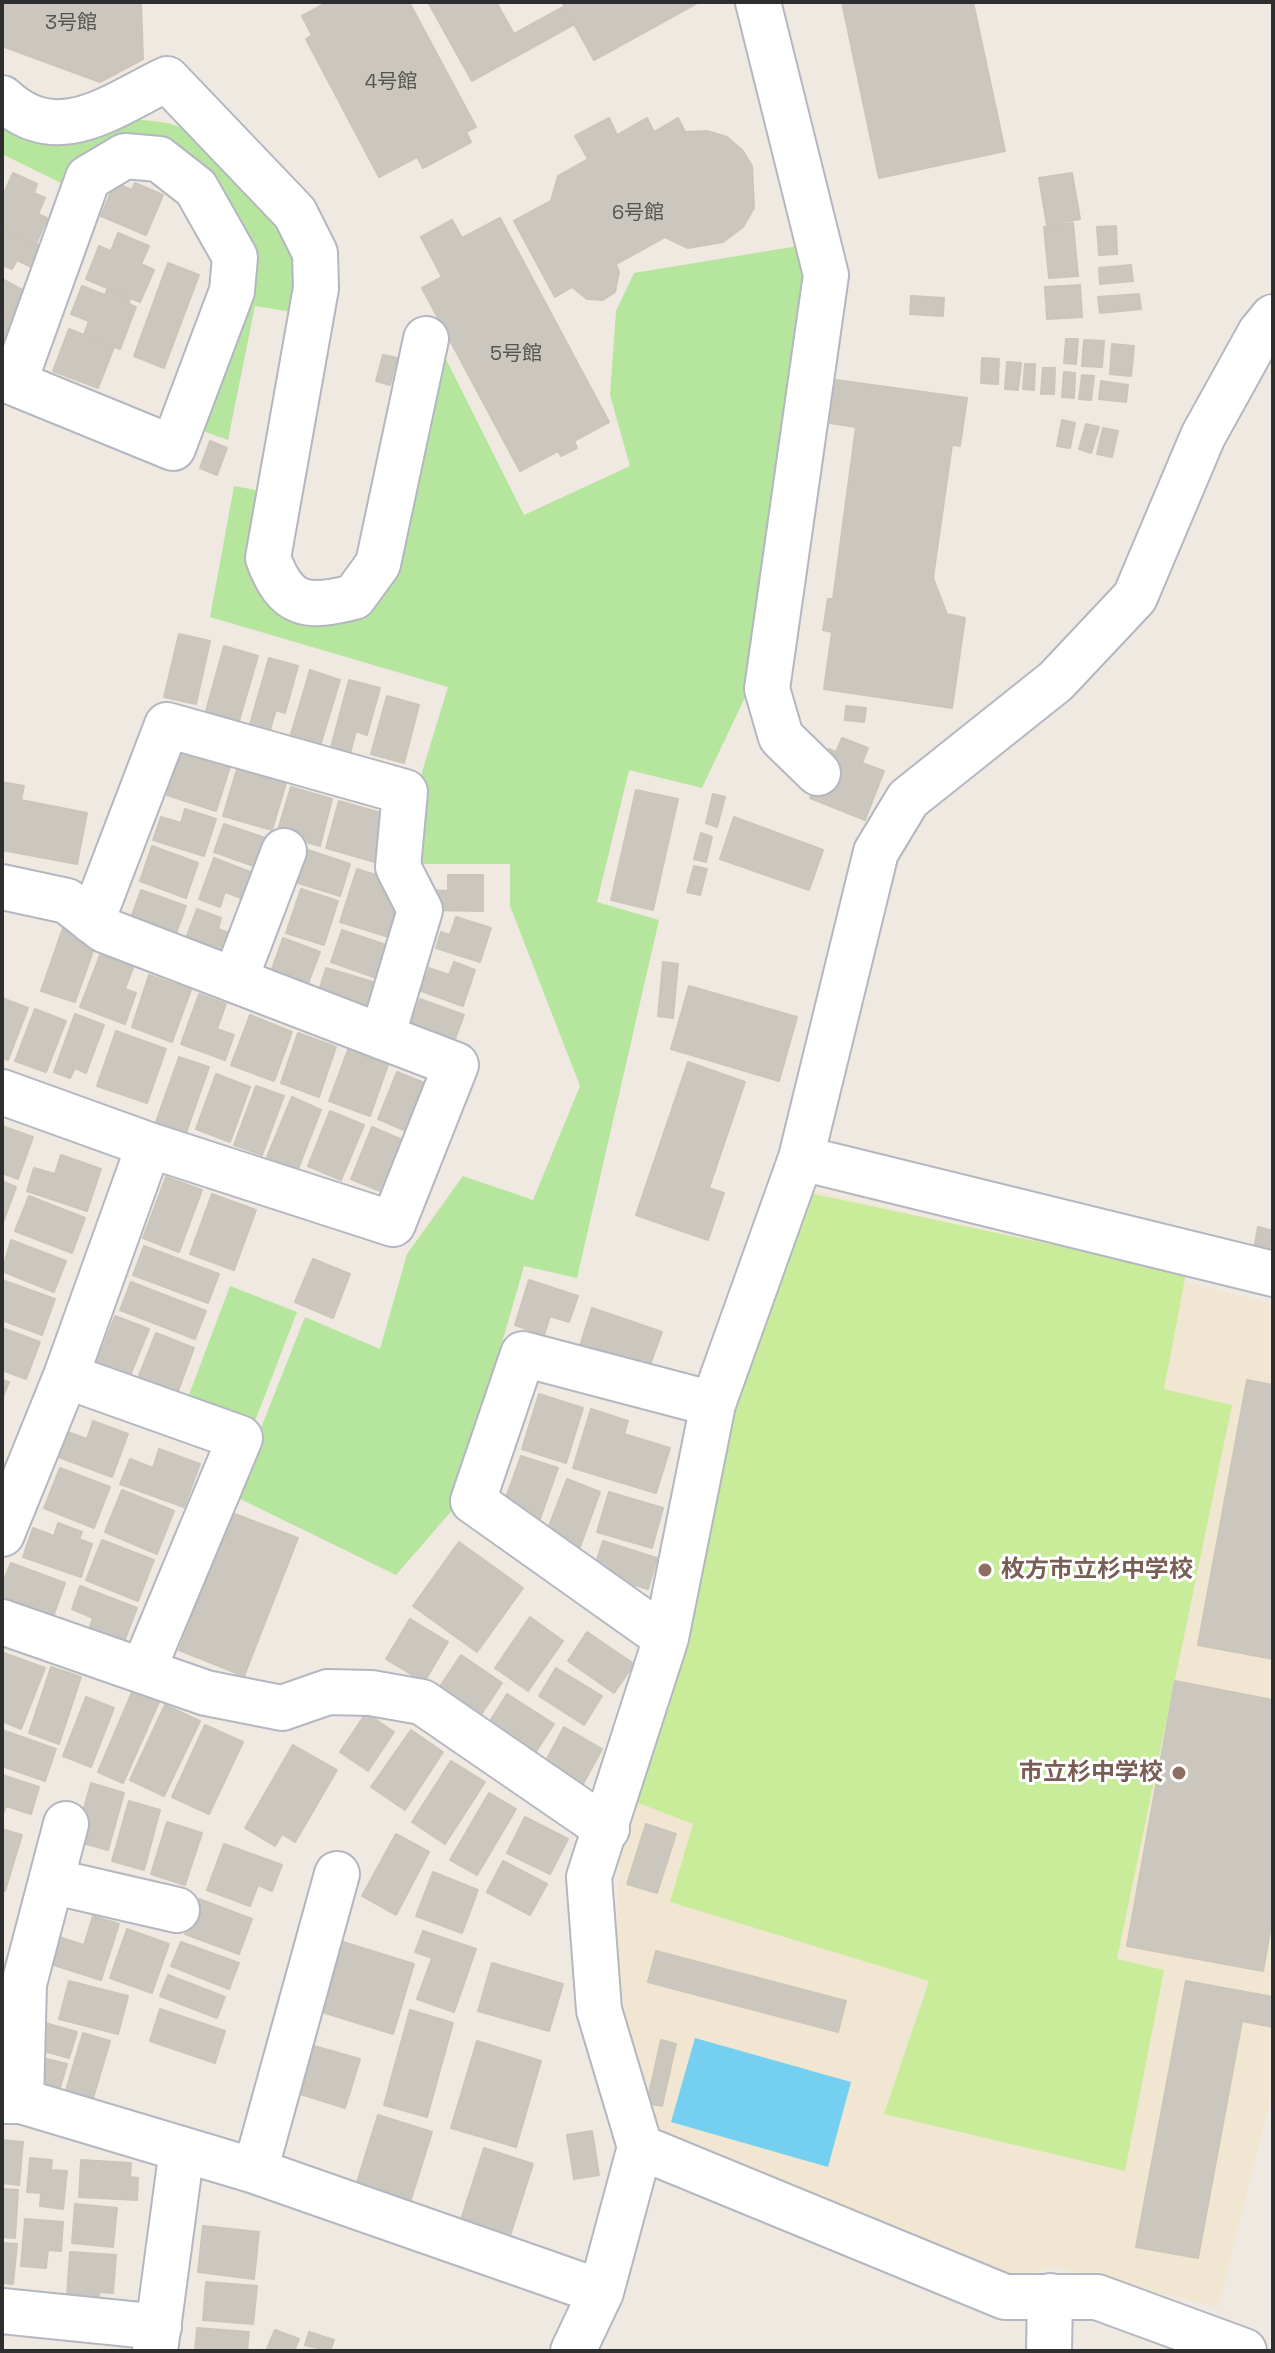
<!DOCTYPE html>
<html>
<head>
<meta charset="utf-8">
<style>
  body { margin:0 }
  #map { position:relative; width:1275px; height:2353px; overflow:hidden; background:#efe9e1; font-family:"Space Grotesk",sans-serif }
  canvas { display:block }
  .frame { position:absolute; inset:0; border:4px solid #2e2e2e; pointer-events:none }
</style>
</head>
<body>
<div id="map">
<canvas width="1275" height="2353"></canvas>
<div class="frame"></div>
</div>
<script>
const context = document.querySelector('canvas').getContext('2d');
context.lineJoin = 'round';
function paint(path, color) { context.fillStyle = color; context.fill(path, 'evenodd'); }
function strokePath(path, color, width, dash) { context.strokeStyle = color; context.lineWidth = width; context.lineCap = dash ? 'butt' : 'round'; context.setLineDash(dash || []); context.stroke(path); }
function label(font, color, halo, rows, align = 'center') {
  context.font = font + ' "Space Grotesk","Noto Sans JP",sans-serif'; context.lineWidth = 6; context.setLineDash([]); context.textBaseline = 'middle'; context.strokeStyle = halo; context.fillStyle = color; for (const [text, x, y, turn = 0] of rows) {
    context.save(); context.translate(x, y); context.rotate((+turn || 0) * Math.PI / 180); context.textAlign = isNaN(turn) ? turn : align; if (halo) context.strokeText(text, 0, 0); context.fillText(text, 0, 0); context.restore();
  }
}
const education = new Path2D(`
  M805,1188L1273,1304V2089L1219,2307L1050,2266L1011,2285L644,2127L615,1950L621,1837Z`);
const green = new Path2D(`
  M135,119C152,122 167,120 183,129C218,150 293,228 298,270C300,282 294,300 292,312L255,306L228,440L197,429L244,300L184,158L65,185L2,154V125L19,137L72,144Z
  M798,246L803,268L805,316L747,693L702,788L629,770L597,902L659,920L577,1278L524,1266L455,1507L396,1575L234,1496L305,1317L380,1349L407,1254L463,1176L533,1200L580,1086L510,906V864H413L419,782L448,687L210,617L234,486L261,491C253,550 235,592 299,625C346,625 377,615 397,569L440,347L524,515L630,466L610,395L616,311L634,273Z
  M230,1286L297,1312L250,1434L184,1408Z`);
const pitch = new Path2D(`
  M809,1193L1186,1273L1164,1389L1232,1405L1117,1959L1164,1970L1125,2171L884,2114L929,1981L670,1902L693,1824L636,1802L690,1624L741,1387Z`);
const water = new Path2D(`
  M695,2038L851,2082L828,2167L671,2122Z`);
const building = new Path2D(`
  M2,2H141L143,59L100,82L2,46Z
  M328,2H409L476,127L466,132L471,142L423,168L417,157L379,177L306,39L312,35L302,16Z
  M428,2H496L514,34L565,6L575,24L472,81Z
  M562,2H699L594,60Z
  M842,2H973L1005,151L879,178Z
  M609,118L617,135L647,118L654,132L678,118L685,132L707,131L727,137L743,151L752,166L754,208L743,227L723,242L688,248L665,237L616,264L619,272L615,292L603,300L587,299L572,287L555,297L514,221L551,201L558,176L588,159L575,136Z
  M13,173L37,184L34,193L45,198L38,214L47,218L36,244L2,229V198Z
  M1072,173L1080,219L1047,225L1039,178Z
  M115,183L132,190L135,183L163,195L146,235L101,216Z
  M500,218L609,422L574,441L577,448L561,456L558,451L520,471L422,288L442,277L421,237L452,220L462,238Z
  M1073,223L1078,276L1049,278L1044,227Z
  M1116,226L1117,254L1099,255L1097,227Z
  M2,229L45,248L36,269L17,260L12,269L2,265Z
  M118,233L149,246L141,264L154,270L140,302L86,279L99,246L111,251Z
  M168,263L199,275L164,368L134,356Z
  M1131,265L1133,281L1100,284L1099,268Z
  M2,279L26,292L13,317L2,311Z
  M1080,285L1082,317L1047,319L1045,287Z
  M82,286L105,295L107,290L130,299L129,304L136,307L120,349L84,335L89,321L71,314Z
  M1139,294L1141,309L1100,313L1098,297Z
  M911,296L944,298L943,316L910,314Z
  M2,311L20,321L2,354Z
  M69,329L114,347L98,388L53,371Z
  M1066,339H1078L1076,364L1064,363Z
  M1084,340L1104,341L1102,367L1082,366Z
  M1112,344L1134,346L1131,376L1110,374Z
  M383,355L397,358L390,385L376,381Z
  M982,358L999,359L998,384L981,383Z
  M1007,362L1021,363L1018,390L1005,389Z
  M1025,364H1035L1034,390L1023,389Z
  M1043,368H1055L1054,394H1041Z
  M1064,372L1075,373L1074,398L1062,397Z
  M1082,375L1094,376L1091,400L1079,399Z
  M836,380L967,398L960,446L952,445L933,578L947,614L965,618L952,708L824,689L832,632L823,630L828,599H833L856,427L830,423Z
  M1101,381L1128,385L1126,402L1099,399Z
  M1062,420L1075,423L1070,448L1057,446Z
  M1086,424L1099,427L1091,453L1079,449Z
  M1103,428L1118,431L1112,457L1097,454Z
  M210,441L227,448L217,475L200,468Z
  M179,634L210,641L196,704L164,697Z
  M224,646L258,656L239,721L206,711Z
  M269,658L298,666L285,713L276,710L269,733L249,728Z
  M310,670L340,680L321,743L291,734Z
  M349,680L380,688L367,735L356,731L349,757L330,751Z
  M387,696L419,705L404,763L371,754Z
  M846,706L866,708L864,722L845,720Z
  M842,738L868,748L862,763L884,771L865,820L810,798L829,749L836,752Z
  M180,752L230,767L216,811L167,795Z
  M237,769L286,783L272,830L223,816Z
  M2,782L24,786L21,800L87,813L77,864L2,850Z
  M291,787L332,799L320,846L277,833Z
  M636,790L678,799L653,910L611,900Z
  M713,794L725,797L717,827L706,823Z
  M339,801L388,815L375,862L326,848Z
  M185,809L216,819L204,856L153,840L161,817L181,823Z
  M734,817L823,850L809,890L720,859Z
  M224,824L271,840L262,869L214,852Z
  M701,833L712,837L706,862L694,859Z
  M152,846L198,863L186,898L140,881Z
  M305,849L350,864L340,896L295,882Z
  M214,858L258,875L249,901L225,892L220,907L199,899Z
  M694,866L707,869L700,895L687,892Z
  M357,869L388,879L383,894L400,899L389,937L340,922Z
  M448,875H483V911L429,910L430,890L448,891Z
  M301,889L338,901L324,945L286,933Z
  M141,890L186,906L173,942L128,926Z
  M197,909L221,918L218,929L237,936L228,963L183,946Z
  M456,917L491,928L480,962L436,948L441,932L450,935Z
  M63,928L97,940L75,1002L41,991Z
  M342,930L392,947L382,980L331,962Z
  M283,938L320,952L304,994L268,980Z
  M100,955L133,968L125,989L136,993L125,1024L80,1007Z
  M454,962L475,970L463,1006L421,991L429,968L449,975Z
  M663,962L678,964L673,1018L658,1016Z
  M326,968L380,984L370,1016L316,1001Z
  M149,975L191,990L172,1042L132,1027Z
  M689,986L797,1017L779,1081L671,1049Z
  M199,994L226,1004L217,1029L234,1035L225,1060L181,1044Z
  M2,998L28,1008L8,1060L2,1057Z
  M420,999L464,1015L451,1050L408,1033Z
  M35,1009L66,1021L46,1072L15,1061Z
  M75,1014L104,1025L86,1073L75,1068L70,1078L54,1072Z
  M250,1015L292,1032L274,1081L231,1065Z
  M116,1031L166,1049L147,1103L97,1086Z
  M298,1033L336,1047L319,1097L281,1083Z
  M349,1047L389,1062L370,1116L329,1101Z
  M179,1057L209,1067L186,1133L156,1122Z
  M688,1062L745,1082L709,1188L724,1193L708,1240L636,1215Z
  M397,1072L432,1086L413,1134L378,1119Z
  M216,1074L250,1087L230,1142L196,1129Z
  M256,1086L284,1096L262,1155L234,1145Z
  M292,1097L321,1110L298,1169L267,1157Z
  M330,1111L364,1125L341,1180L308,1166Z
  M2,1126L33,1137L18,1179L2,1173Z
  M372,1127L405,1141L385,1193L351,1179Z
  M61,1155L101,1169L87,1211L27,1191L34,1168L55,1174Z
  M166,1177L202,1190L179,1252L143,1238Z
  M2,1181L16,1187L4,1220L2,1219Z
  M212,1194L256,1210L234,1270L190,1254Z
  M29,1196L85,1218L72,1253L15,1231Z
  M1258,1227L1273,1231V1259L1253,1255Z
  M11,1240L66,1261L54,1292L2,1271Z
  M144,1246L219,1274L208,1303L133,1275Z
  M313,1259L350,1274L333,1318L295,1302Z
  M2,1280L55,1299L42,1335L2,1320Z
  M529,1280L578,1296L569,1322L550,1316L544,1335L515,1325Z
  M131,1282L206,1311L195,1339L120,1310Z
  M592,1308L662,1332L647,1373L579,1349Z
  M115,1316L149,1329L129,1378L96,1365Z
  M2,1328L40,1342L26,1379L2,1370Z
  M156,1333L194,1348L177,1394L138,1378Z
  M2,1380L9,1382L2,1399Z
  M1247,1380L1273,1385V1659L1198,1645Z
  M539,1394L583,1408L566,1463L522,1449Z
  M591,1409L628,1421L624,1434L670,1448L656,1493L573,1468Z
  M93,1421L128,1434L112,1477L56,1456L65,1431L87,1439Z
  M159,1449L200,1464L184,1507L120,1484L130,1459L153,1468Z
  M521,1456L558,1468L540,1519L503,1506Z
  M60,1468L110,1487L94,1528L44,1508Z
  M567,1479L600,1492L580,1547L546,1534Z
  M122,1490L174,1511L157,1554L105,1532Z
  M609,1492L663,1508L652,1548L597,1532Z
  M232,1513L298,1538L244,1676L179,1650Z
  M58,1523L82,1532L79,1539L92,1544L81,1577L23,1557L33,1528L54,1536Z
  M102,1540L154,1560L138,1601L86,1580Z
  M603,1541L657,1558L648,1589L593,1572Z
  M459,1542L523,1588L477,1652L413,1606Z
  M11,1563L65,1583L53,1617L2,1597V1585Z
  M80,1586L137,1608L124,1642L89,1629L93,1618L72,1609Z
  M530,1617L563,1641L528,1691L495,1668Z
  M410,1619L448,1642L424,1682L386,1659Z
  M587,1632L634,1664L614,1693L568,1661Z
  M4,1653L45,1668L21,1729L2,1721Z
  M461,1655L502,1683L478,1719L437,1691Z
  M51,1667L81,1677L59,1744L29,1733Z
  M556,1668L602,1696L584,1725L539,1696Z
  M1175,1681L1273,1700V1915L1263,1971L1127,1946Z
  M133,1690L159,1702L123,1783L98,1772Z
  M507,1694L554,1724L531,1759L485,1729Z
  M86,1697L114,1708L91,1767L63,1756Z
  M165,1705L200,1721L164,1796L130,1780Z
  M366,1713L394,1732L368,1771L340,1752Z
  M205,1725L243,1742L209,1814L172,1797Z
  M564,1727L602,1749L578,1793L540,1772Z
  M2,1730L56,1749L45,1781L2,1766Z
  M411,1730L443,1752L405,1810L371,1787Z
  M293,1745L337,1770L295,1842L282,1834L275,1846L245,1828Z
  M451,1761L485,1782L445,1844L412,1822Z
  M2,1775L39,1787L31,1814L6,1806L2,1816Z
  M91,1783L124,1793L108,1850L75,1841Z
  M489,1793L516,1809L477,1875L450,1860Z
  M129,1801L160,1810L144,1870L112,1861Z
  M525,1817L568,1839L550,1874L507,1853Z
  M167,1822L202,1833L185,1885L151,1874Z
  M646,1824L676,1834L657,1893L627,1884Z
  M2,1829L22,1835L5,1891L2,1890Z
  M396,1834L429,1852L396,1915L362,1896Z
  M224,1844L282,1865L272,1891L258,1885L250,1906L207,1890Z
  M503,1861L547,1884L530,1915L487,1892Z
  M433,1872L478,1890L462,1933L416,1916Z
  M199,1899L252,1919L239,1954L185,1934Z
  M93,1916L119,1924L101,1980L41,1961L49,1934L84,1945Z
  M127,1929L169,1944L152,1993L110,1978Z
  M423,1931L476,1949L454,2012L417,1999L432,1958L415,1952Z
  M181,1942L239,1963L229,1989L171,1966Z
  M343,1942L414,1964L393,2034L322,2012Z
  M656,1951L846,2001L838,2032L648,1982Z
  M492,1963L563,1984L549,2031L478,2011Z
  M168,1975L225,1997L217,2018L160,1996Z
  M69,1981L128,1996L118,2034L59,2019Z
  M1186,1981L1273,1997V2027L1242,2021L1198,2258L1136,2247Z
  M160,2009L225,2031L215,2063L150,2041Z
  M410,2010L453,2023L427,2117L384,2105Z
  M38,2021L77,2032L69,2058L30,2047Z
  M83,2033L110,2041L91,2105L64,2097Z
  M661,2040L676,2044L662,2106L647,2103Z
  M477,2041L541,2061L516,2147L451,2128Z
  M314,2046L360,2059L345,2108L300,2094Z
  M35,2056L67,2064L58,2094L27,2086Z
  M378,2115L432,2132L408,2209L354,2192Z
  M592,2131L599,2175L574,2179L567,2135Z
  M2,2140L23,2142L19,2185L2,2183Z
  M484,2148L533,2164L509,2239L460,2223Z
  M30,2158L52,2160L51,2170L67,2171L63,2209L40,2206L41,2193L27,2192Z
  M81,2160L131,2163L130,2177L138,2178L137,2200L79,2197Z
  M2,2189L18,2190L15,2238L2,2237Z
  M75,2204L117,2208L113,2247L72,2243Z
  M25,2219L63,2222L61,2251L48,2250L46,2268L21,2266Z
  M203,2226L259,2232L254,2279L198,2272Z
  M2,2243L17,2244L13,2284L2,2283Z
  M70,2252L116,2255L113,2293L99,2292V2298L67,2296Z
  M206,2282L257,2286L253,2324L203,2320Z
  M197,2328L249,2332L247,2351H195Z
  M275,2330L299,2339L294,2351H266Z
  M309,2332L334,2340L330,2351L305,2345Z`);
const minor = new Path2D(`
  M758,2L826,275L767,689L781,737L818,773
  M2,98C57,150 111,106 167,79L295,213L315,253L316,288L268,558C286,607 306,609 354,597L378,564L426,339
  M2,378L14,383L173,448L232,291L235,257L196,188L159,159L125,156L88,178L14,383
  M2,887L67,901L104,930L456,1065L393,1224L149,1145L2,1092
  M92,921L167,725L405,792L398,867L420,910L382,1037
  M235,980L284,851
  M801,1158L1273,1274
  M66,1376L240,1438L144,1668
  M2,1534L66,1376L149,1145
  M2,1622L206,1693L282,1708L328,1692L371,1693L422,1702L607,1829
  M666,1638L473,1501L523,1354L713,1404
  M51,1881L177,1910
  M2,2101H21L255,2171L601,2292
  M21,2101L24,1984L66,1824
  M640,2147L1005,2297H1097L1244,2351
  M255,2171L337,1874
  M2,2311L159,2327
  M155,2351L182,2149
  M573,2351L601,2292L640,2147L599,2010L589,1877L666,1638L713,1404L801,1158L876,852L908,799L1056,681L1135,597L1203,436L1260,333L1273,317
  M1049,2351L1050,2296`);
const markers = [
  [985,1570,8,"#8d6e63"],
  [1179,1773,8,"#8d6e63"]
];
const numberNames = [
  ["3号館",71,24],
  ["4号館",391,83],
  ["6号館",638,214],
  ["5号館",516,355]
];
const educationNames = [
  ["枚方市立杉中学校",1001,1570],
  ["市立杉中学校",1163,1773,"right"]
];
paint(education, '#f0e6d1');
paint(green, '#b6e59e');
paint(pitch, '#c9ec9a');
paint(water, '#75cff0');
paint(building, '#cbc7bf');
strokePath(building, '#cbc5ba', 2);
strokePath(minor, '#b4b7c1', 48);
strokePath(minor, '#fff', 44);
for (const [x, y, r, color] of markers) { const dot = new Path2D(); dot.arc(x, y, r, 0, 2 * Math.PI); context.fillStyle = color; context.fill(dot); strokePath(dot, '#fff', 3); }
label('20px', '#555452', null, numberNames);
label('bold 24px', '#785e54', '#fff', educationNames, 'left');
</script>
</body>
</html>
